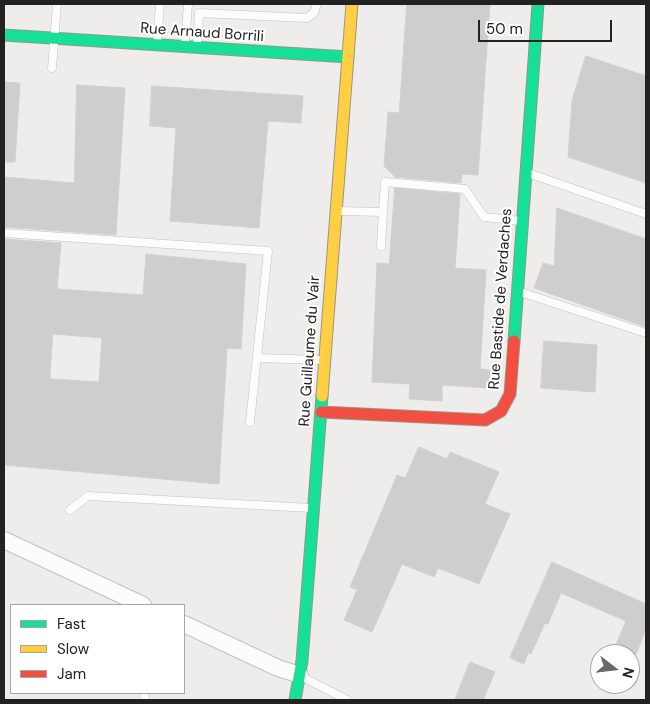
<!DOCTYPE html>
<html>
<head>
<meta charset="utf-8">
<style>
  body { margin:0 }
  #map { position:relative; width:650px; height:704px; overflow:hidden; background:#efedeb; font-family:"DM Sans",sans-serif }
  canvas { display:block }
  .frame { position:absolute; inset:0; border:5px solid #222; pointer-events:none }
  .legend { position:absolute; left:10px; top:604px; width:175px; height:90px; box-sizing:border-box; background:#fff; border:1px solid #a7a7a7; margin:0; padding:6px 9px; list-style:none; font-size:15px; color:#222 }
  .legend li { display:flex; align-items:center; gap:10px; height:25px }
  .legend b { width:25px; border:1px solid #a7a7a7 }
  .north { position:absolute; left:590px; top:644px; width:50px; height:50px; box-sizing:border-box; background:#fff; border:1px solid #a7a7a7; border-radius:50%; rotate:106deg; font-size:14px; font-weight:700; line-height:20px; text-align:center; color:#222 }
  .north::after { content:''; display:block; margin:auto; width:18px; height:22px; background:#6a6968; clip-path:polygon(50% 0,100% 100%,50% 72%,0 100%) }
  .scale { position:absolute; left:478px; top:20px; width:134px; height:22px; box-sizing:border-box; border:2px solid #222; border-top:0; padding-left:6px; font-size:15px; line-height:18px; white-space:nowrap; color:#222; -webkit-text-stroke:4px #fff; paint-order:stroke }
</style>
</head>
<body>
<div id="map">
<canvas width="650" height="704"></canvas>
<div class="frame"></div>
<ul class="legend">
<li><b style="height:6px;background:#16e098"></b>Fast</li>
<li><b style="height:6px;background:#ffcf43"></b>Slow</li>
<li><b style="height:6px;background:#f24e42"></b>Jam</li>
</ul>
<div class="north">N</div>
<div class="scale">50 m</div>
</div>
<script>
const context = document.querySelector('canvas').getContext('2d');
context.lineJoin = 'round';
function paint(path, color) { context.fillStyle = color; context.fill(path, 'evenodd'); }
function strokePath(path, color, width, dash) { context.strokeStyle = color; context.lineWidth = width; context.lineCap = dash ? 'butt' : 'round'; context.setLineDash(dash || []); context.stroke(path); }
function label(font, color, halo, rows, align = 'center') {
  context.font = font + ' "DM Sans",sans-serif'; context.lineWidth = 4; context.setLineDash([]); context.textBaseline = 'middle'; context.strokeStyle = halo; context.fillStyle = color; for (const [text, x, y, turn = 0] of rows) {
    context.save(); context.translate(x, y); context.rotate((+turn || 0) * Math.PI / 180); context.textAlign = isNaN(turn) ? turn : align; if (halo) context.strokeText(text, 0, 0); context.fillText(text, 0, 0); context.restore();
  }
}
const building = new Path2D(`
  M407,4H490L478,175L462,174L461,183L395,177L384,166L388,112L399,113Z
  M586,56L646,76V183L568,157L572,101Z
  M4,82L20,83L15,162H4Z
  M77,85L125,88L116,235L4,227V177L74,183Z
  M152,86L303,96L301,123L268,121L259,228L170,221L176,128L150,126Z
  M395,188L460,194L455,268L486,270L480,369L490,370L488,388L442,385V401L409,399L410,384L372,382L377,263L389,264Z
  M557,208L646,239V327L534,288L543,263L554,266Z
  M4,239L61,243L57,289L143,295L146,254L246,264L241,349L227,348L219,484L4,465ZM53,334L102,338L99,382L50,379Z
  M544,341L597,345L595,392L541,388Z
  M419,447L447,459L450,452L499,472L485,504L510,514L479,584L438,568L434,577L402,564L372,632L344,620L357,590L350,587L397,475L405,478Z
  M552,562L646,604V629L636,654H612L626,621L561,593L548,624L545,623L531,654L528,653L524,664L510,658Z
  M470,662L495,672L483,700H455Z`);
const lane = new Path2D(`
  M157,43L160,4
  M185,44L188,4
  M197,46L199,13L307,18L314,13L317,4
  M52,68L57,4
  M528,173L646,214
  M338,211L383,212L385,182L465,189L484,217L521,221
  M4,233L268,251L250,422
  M381,246L383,212
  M520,292L646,333
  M257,358L322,360
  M70,510L88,496L311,508
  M301,676L347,700
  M144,693L145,700`);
const street = new Path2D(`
  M4,540L143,605
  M184,624L278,668L300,675`);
const fast = new Path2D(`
  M4,35L348,57
  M514,341L538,4
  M295,700L302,661L322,396`);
const slow = new Path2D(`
  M322,396L352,4`);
const jam = new Path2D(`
  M321,412L485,420L501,411L510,394L514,341`);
const streetNames = [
  ["Rue Arnaud Borrili",202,33,4],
  ["Rue Bastide de Verdaches",501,299,-86],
  ["Rue Guillaume du Vair",310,351,-86]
];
paint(building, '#d0cecc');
strokePath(building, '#d2cfcd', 1);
strokePath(lane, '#c3c2c1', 9);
strokePath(street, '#c3c2c1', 18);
strokePath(fast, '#979784', 13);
strokePath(slow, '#979784', 13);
strokePath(jam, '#979784', 13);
strokePath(lane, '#fdfcfc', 8);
strokePath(street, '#fdfcfc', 16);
strokePath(fast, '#16e098', 11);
strokePath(slow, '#ffcf43', 11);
strokePath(jam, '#f24e42', 11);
label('15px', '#222', '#fff', streetNames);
</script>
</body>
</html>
